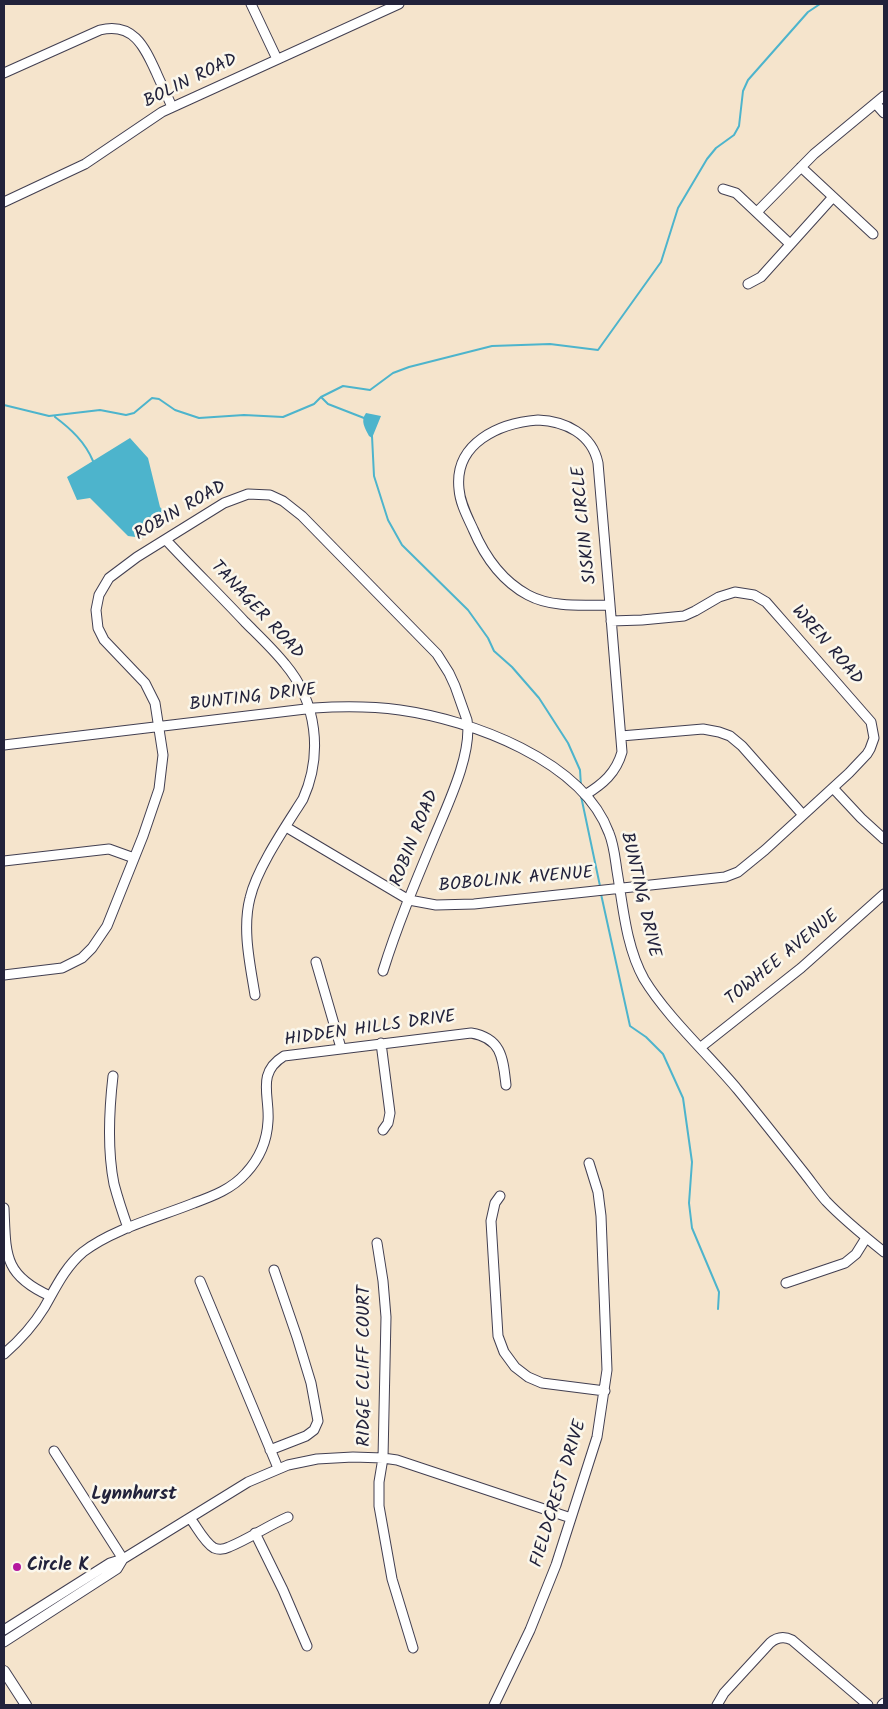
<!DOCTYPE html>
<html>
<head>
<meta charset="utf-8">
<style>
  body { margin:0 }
  #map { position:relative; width:888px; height:1709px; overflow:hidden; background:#f5e4cc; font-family:Kalam,sans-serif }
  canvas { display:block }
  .frame { position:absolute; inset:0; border:5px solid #22223b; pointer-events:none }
</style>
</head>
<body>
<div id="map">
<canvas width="888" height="1709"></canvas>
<div class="frame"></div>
</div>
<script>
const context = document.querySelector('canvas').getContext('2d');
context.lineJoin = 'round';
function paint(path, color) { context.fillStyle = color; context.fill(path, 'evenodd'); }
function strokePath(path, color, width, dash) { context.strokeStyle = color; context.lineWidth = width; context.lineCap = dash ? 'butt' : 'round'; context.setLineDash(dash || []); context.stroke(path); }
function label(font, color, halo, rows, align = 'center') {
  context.font = font + ' Kalam,sans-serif'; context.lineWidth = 5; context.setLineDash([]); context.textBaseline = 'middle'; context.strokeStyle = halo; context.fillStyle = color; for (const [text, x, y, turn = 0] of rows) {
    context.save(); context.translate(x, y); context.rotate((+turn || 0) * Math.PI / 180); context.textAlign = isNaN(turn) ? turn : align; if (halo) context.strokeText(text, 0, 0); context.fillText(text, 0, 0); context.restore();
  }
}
const water = new Path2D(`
  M366,413L381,416L372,438L369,436C365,428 360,421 366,413Z
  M130,438L148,458L160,507L170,519L143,538L128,536L90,498L77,500L67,477Z`);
const stream = new Path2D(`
  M321,397L328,404L364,418
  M4,405L49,416L100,410L126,415L134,413L152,398L159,399L175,410L199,418L244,415L283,417L314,404L321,397L343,386L370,390L393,373L409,367L492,346L550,344L598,350L661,262L678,208L707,159L716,148L734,135L739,126L743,91L748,80L808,12L820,4
  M55,417C71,429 85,442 93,461
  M372,436L374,476L388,520L402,545L468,610L488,638L494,651L512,667L539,698L568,743L580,770L581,786
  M581,796L600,886
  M601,894L630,1026L646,1037L663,1054L683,1098L692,1162L689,1203L692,1228L719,1292L718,1309`);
const minor = new Path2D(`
  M251,4L277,59
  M4,73L100,30C133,22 144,46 156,72C161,84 167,95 172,107
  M876,104L884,113
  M801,167L873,234
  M723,189L736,193L790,244
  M4,202L85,164L162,112L399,4
  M757,212L814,154L884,96
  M748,284L761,277L833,197
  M538,420C565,421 592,434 598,463L610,605C583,605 552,608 528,595C502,581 484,555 473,529C467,516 460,503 459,489C454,443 499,423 538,420Z
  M166,540C192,568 219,594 245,622C259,636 273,649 285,664C317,702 323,754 303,799C286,826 257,868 250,898C242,929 250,964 255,995
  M621,736L703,729L719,732L730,736L742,746L803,815
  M4,745L314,708C343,706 371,706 400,710C471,720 582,760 609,833C614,845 615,858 617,871C623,906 626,947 644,979C667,1017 709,1055 738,1090C761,1118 783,1146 805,1174C812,1183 819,1193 826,1201C844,1220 864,1236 884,1252
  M833,788L861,818L884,839
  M585,795C603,784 616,773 622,752L610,605
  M286,827L409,900L436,905L474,904L725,877L738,872L765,850L849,773L867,754L870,749L874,738L871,722L788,627L766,602L754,595L735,592L719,597L695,611L684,616L642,620L611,621
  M4,861L109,849L134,858
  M316,962L341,1048
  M4,975L62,968L82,958L92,948L107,926L143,836L159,789L163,755L155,703L145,683L104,640L98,628L96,610L99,595L109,578L137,557L224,503L248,494L270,495L283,501L302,516L437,654L449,673L455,686L467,720C473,754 446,808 433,840C415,883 397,926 383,971
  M381,1043L390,1113L388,1123L383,1130
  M701,1047L801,968L884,894
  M113,1076C109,1111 107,1149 114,1184C118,1199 123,1214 128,1228
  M500,1196L495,1203L491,1221L498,1336L504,1352L515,1367L528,1377L542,1383L605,1391
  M4,1208C6,1254 3,1275 50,1296
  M377,1243L383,1281L386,1317L383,1458L379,1482V1506L392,1579L413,1648
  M200,1281L278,1468
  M786,1283L845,1263L856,1254L866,1238
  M4,1354C19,1341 33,1326 44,1308C55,1289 65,1267 83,1252C113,1229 159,1217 194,1203C213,1196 232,1189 246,1173C259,1159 267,1141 268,1121C270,1096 256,1073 284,1056L471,1033C502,1038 503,1059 506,1085
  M270,1450L306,1436L314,1430L318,1421L311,1383L297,1337L274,1270
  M54,1451L123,1559
  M190,1518C197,1527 204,1542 214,1548C219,1550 225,1549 229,1547C249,1539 267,1526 288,1517
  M255,1533L283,1590L307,1646
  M4,1630L110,1563L123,1559L248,1482L288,1465L317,1459L353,1457L383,1458L397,1460L571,1518
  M4,1642L117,1569L123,1559
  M494,1705L530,1630L556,1565L597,1437L607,1370L601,1216L598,1192L589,1163
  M717,1705L724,1693L770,1643C777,1637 784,1636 792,1640L868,1705
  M882,1705L884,1703`);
const major = new Path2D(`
  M4,1671L26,1705`);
const markers = [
  [17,1567,5,"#b5179e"]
];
const streetNames = [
  ["BOLIN ROAD",191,82,-26],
  ["ROBIN ROAD",181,512,-30],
  ["SISKIN CIRCLE",586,525,-96],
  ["TANAGER ROAD",256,611,47],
  ["WREN ROAD",826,646,49],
  ["BUNTING DRIVE",253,699,-7],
  ["ROBIN ROAD",416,839,-68],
  ["BOBOLINK AVENUE",516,881,-5],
  ["BUNTING DRIVE",639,895,77],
  ["TOWHEE AVENUE",783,959,-39],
  ["HIDDEN HILLS DRIVE",370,1030,-8],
  ["RIDGE CLIFF COURT",366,1366,-90],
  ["FIELDCREST DRIVE",560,1494,-73]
];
const poiNames = [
  ["Circle K",27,1567]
];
const neighbourhoodNames = [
  ["Lynnhurst",134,1496]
];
paint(water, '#4db4cc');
strokePath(stream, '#4db4cc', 2);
strokePath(minor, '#423f51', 11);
strokePath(major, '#423f51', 12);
strokePath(minor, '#fff', 9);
strokePath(major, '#fff', 10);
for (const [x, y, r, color] of markers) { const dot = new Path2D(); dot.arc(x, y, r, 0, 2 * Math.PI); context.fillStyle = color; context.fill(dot); strokePath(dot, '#fbf7ec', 2); }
label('18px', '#22223b', '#fbf7ec', streetNames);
label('bold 18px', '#22223b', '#fbf7ec', poiNames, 'left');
label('bold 19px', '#22223b', '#fbf7ec', neighbourhoodNames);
</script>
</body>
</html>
